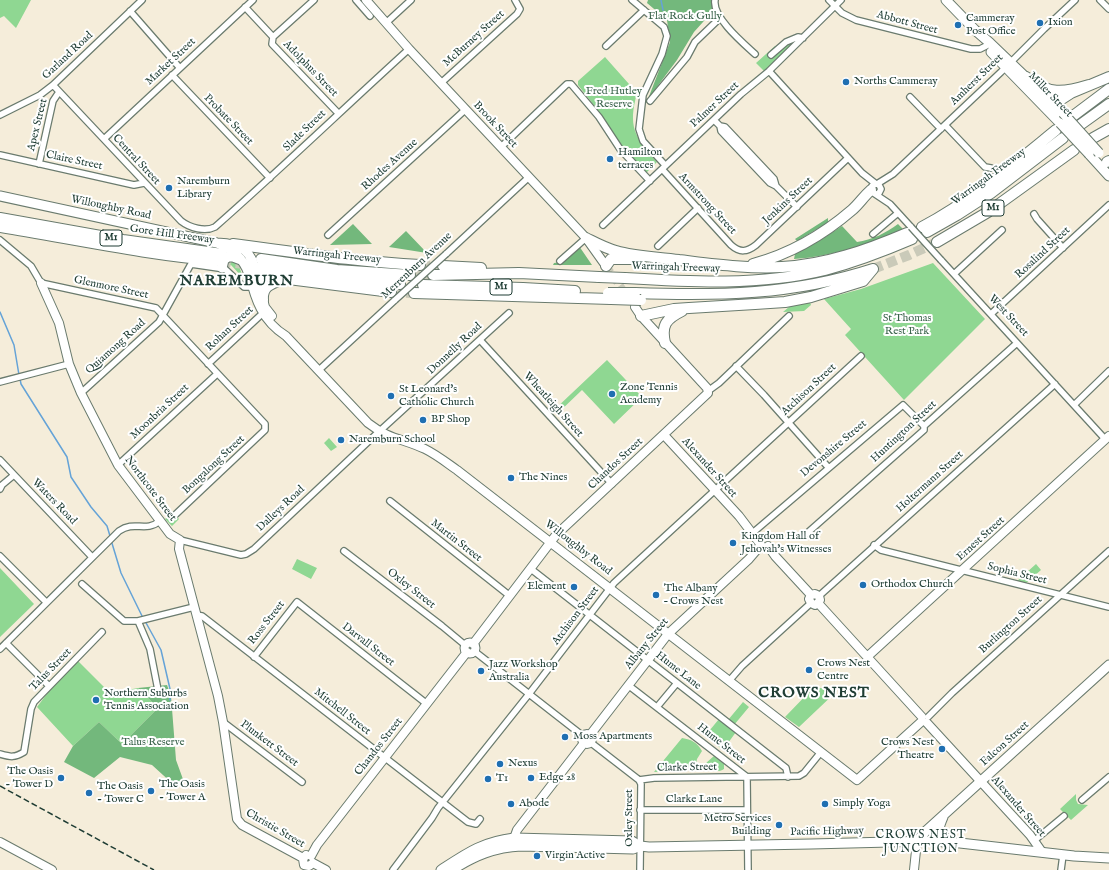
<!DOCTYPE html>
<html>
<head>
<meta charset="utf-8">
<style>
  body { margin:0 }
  canvas { display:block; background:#f5edda }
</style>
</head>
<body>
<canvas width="1109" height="870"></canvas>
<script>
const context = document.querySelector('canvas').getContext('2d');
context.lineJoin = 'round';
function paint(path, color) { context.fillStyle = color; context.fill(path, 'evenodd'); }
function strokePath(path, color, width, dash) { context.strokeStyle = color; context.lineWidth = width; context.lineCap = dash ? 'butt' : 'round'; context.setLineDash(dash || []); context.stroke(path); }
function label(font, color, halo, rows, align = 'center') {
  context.font = font + ' "IM FELL English",serif'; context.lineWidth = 4; context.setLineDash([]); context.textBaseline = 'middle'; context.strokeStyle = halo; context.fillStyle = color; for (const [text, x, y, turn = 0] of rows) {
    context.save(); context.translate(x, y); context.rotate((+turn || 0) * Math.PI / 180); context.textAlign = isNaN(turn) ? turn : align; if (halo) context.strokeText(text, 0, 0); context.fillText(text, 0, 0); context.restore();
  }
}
const green = new Path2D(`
  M0,0H31L16,28L4,16L0,18Z
  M793,44L764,71L756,63L775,46Z
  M605,57L637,93C628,126 634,137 657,162L646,173L624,149L593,104L578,85V81Z
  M231,262L236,263L240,267V269L244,279L231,265L228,266Z
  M933,263L985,319L904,400L845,335L851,329L824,299L861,289Z
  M810,302L811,305L804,311L783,312L789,307H779Z
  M607,360L642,397L614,424L582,390L557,414L554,410Z
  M329,438L337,447L331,451L324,443Z
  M173,512L179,519L172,526L165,519Z
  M297,559L317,568L311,579L292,569Z
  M1036,564L1041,570L1026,583L1017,581Z
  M0,568L34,604L0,637Z
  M78,661L110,693L138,688L158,708L122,744L99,722L73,746L37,707L52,687Z
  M813,688H829L837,691L799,727L785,717Z
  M743,702L749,707L734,725L728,720Z
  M719,719L736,732L723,750L705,736Z
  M682,738C692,740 697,742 702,751L697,759L695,769H685L676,771L654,772Z
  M714,756L724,764V769C718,773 712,770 702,770L706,763Z
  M1076,794V800L1078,804L1088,805L1071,820L1060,809Z`);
const forest = new Path2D(`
  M648,0H712V12L694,32L677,60L648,99L670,42L667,20L647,3Z
  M828,218V223L824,225L797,241L795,239Z
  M353,224L372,244L330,245Z
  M898,224L903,229C869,244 831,257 794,259L795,254L819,241L842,226L857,242C872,240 886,233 898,224Z
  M406,231L427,253L389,247Z
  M579,246L592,265H553L554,263L561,262Z
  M167,685L171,696L176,760L184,782L174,785L152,765L120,757L94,778L64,762L73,746L99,722L122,744L158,708L138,688Z`);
const stream = new Path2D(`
  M661,0L663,10
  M0,312L14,345L19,375
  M20,379L21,384L67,457L71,477L91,507L107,526L110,536
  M111,540L121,573L143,618
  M145,621L161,650L170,689V700`);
const secondaryTunnel = new Path2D(`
  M606,266L627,296`);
const highwayTunnel = new Path2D(`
  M221,261L250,265
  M420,265L443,266
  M873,269L909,255L937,242
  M410,275H433
  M391,292L414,293`);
const street = new Path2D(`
  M314,0L273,37L272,44L338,113
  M356,0L370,16
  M632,0L664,27L667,36L662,54L643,95L639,129L643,141L665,165
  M715,0C712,17 743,43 755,54
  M829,0L842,13L856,20L971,49H980L986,46
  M1100,0L1109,9
  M245,7L273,37
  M130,11L179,67
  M386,23L411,0
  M606,46L644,10
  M771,55L786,42L798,37L803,38
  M769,71L862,173L876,184
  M172,75L270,178
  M441,83L517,14L520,9L515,0
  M53,85L181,221C190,228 205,232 215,227C281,169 344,108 409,49
  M910,97L941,129
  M650,101L687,57L695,42L720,18
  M0,115L40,95L53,85L142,0
  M714,120L720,126L725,127L774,179L776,186
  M945,125L985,167L991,168
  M720,126L721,131L770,183L776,186L797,207
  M104,139L253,0
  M501,147L567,84H571L599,117L620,149L650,181
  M0,155L134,185L144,183
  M39,164L53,101L59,92
  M662,169L731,245C740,253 747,252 756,245L848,158
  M877,184L893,174L1001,72L1044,29L1075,0
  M876,194L879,193L881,189L879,185L876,184L872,186V192L890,204L911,227
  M1034,214L1037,219L1063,248
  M603,225L741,94L769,71L841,0
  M873,234L898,213
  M328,235L466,109
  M0,240L31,266L41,283L156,308L265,424V430L176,514
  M658,246L698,208
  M446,254L529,177
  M941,260L1105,439
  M560,261L586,238
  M954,274L1002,230
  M991,314L1109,205
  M480,340L612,484
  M208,364L263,313
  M736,366L764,395L828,467
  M319,370L395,300
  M0,382L69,364
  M708,391L719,383L789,316
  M81,393L159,322L191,264L225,269L244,287H252
  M1074,405L1109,371
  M0,460L92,557
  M118,465L217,374
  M0,489L2,485L14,475
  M390,501L510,596
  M756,530L903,405L924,426
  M805,535L924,430V426L1017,343
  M180,540L241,555L246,554L254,549L371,439L509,313
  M874,545L881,550L1109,607
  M344,551L442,626L465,645
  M0,556L46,602
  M531,569L786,768L788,777
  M82,584L124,621H138L150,649L158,690
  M819,596L1055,384
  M196,615L202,616L468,822L476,824L480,819
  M138,621L194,607
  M6,643L49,686
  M0,649L119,531C135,520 145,533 160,521
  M474,651L583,736
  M254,657L297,602L427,704
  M729,681L742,666L811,603
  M628,685L747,777
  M657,707L677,683
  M928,717L952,693L1109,551
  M223,722L302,782
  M590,742L639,780L641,784L640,870
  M0,754C11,757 14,758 24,752L31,709L34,702L102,632
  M747,777L748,870
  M639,780L654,778L799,776L804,773L821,752
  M1082,800L1109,777
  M640,810H747
  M1035,840L1064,816
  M393,870L432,818L438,808L529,694L614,583L861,356
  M1061,870L1063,855`);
const secondary = new Path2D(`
  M366,0L409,49L586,238L606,266
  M249,274C255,299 262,321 286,336L368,423C388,439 404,439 425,449C437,455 447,463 457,470L857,780L921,722
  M257,275L265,307L272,316
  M41,283L59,323L69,364L81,393L118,465L170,534L180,540L179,549L218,696L223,722L237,819L242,825L303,858
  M664,435L739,516L761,545
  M768,546L775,556L811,595
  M811,595L809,599L811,603L815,605L818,603
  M811,595L815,594L819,596L820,600L818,603
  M818,603L922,717
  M464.5 648a5.5 5.5 0 1 1 11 0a5.5 5.5 0 1 1-11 0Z
  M473,644L556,535L708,393L707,388L641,316L635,307
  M867,657L1109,436
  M927,723L1030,835L1042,852
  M582 739a5 5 0 1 1 10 0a5 5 0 1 1-10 0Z
  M590,735L668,634L749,559L761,545
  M0,842L52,870
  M512,844L517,830L584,743
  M306,855L303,859L304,865L309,866L313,863
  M311,856L317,845L467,652
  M313,863L326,870
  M914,870L917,841`);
const primary = new Path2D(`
  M946,0L975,30L990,43L1063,113
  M991,52L1060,123
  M1089,154L1109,176
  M0,196L217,243C243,244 251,250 257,275L249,274C243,257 232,250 217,243
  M222,268L224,260L228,257H233L241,260
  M943,817C937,831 937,833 951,841
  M917,841L927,830L1109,665
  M441,870C467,853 482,842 514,838L632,841L640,846L649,847L811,844L930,841L960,843L1074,856L1109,858
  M452,870C474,856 495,847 521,846L633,849L640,846`);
const highway = new Path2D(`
  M1026,77C1049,95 1063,93 1089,85
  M1054,104L1071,93L1109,77
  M1073,116L1109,89
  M1080,125L1109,104
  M1093,138L1109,129
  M1107,162L1109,161
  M0,218L123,240L222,254
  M0,227C74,239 147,255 221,261
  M922,227C971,201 1013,165 1056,130
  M927,232L957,215L991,193L1063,138
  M586,238C596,243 605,248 616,251C636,257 659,257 679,260C713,264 748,269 782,267C825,265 867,250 907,233
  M937,242L988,212L1074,150
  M233,244C295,252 357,262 420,265
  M261,259L337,270L410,275
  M753,264C790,254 823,235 852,210C859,204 864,196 871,190
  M443,266L481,268
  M606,266L611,259H631
  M260,267L355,280L400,284
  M257,275L391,292
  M433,275L519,273L599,277
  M625,278C692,282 759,286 825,270C855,262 884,251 912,239
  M423,285L523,288L575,291
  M414,293L611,299
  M635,293C718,296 793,295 873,269
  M263,300C262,287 270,284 281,280
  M641,316L674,309L689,308L755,304L785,302L811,297L863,281L873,269
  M665,343C661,325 666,319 682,311`);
const rail = new Path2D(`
  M0,786L154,870`);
const streetBridge = new Path2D(`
  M911,227L941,260
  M395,300L446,254`);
const primaryBridge = new Path2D(`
  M1063,113L1099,153
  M1060,123L1089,154`);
const highwayBridge = new Path2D(`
  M599,277L625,278
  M608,293H635
  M611,299L641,300`);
const markers = [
  [1040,23,4,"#1f6fb2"],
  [958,25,4,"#1f6fb2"],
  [846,82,4,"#1f6fb2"],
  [610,159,4,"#1f6fb2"],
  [169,188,4,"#1f6fb2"],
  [612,394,4,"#1f6fb2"],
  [391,396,4,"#1f6fb2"],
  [423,420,4,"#1f6fb2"],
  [341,440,4,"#1f6fb2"],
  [511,478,4,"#1f6fb2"],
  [733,543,4,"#1f6fb2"],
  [863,585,4,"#1f6fb2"],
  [574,587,4,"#1f6fb2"],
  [656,595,4,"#1f6fb2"],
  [809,670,4,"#1f6fb2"],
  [481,671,4,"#1f6fb2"],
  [96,700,4,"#1f6fb2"],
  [565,737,4,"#1f6fb2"],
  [942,749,4,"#1f6fb2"],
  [500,764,4,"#1f6fb2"],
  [61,778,4,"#1f6fb2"],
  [531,778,4,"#1f6fb2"],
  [488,779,4,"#1f6fb2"],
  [151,791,4,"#1f6fb2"],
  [89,793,4,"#1f6fb2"],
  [511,804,4,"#1f6fb2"],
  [825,804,4,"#1f6fb2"],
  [779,825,4,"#1f6fb2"],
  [537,856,4,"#1f6fb2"]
];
const shields = [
  [993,208,22],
  [111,238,22],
  [501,287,22]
];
const shieldNames = [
  ["M1",993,208],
  ["M1",111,238],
  ["M1",501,287]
];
const parkNames = [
  ["Flat Rock Gully",685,17],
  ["Fred Hutley",614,92],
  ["Reserve",614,105],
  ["St Thomas",907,319],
  ["Rest Park",907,332],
  ["Talus Reserve",153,743]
];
const poiNames = [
  ["Cammeray",966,19],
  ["Post Office",966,32],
  ["Ixion",1048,23],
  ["Norths Cammeray",854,82],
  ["Hamilton",618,153],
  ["terraces",618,166],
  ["Naremburn",177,182],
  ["Library",177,195],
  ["Zone Tennis",620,388],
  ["Academy",620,401],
  ["St Leonard's",399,390],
  ["Catholic Church",399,403],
  ["BP Shop",431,420],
  ["Naremburn School",349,440],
  ["The Nines",519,478],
  ["Kingdom Hall of",741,537],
  ["Jehovah's Witnesses",741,550],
  ["Orthodox Church",871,585],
  ["Element",566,587,"right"],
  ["The Albany",664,589],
  ["– Crows Nest",664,602],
  ["Crows Nest",817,664],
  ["Centre",817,677],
  ["Jazz Workshop",489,665],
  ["Australia",489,678],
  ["Northern Suburbs",104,694],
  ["Tennis Association",104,707],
  ["Moss Apartments",573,737],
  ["Crows Nest",934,743,"right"],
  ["Theatre",934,756,"right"],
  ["Nexus",508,764],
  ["The Oasis",53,772,"right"],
  ["- Tower D",53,785,"right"],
  ["Edge 28",539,778],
  ["T1",496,779],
  ["The Oasis",159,785],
  ["- Tower A",159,798],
  ["The Oasis",97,787],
  ["- Tower C",97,800],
  ["Abode",519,804],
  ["Simply Yoga",833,804],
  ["Metro Services",771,819,"right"],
  ["Building",771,832,"right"],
  ["Virgin Active",545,856]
];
const streetNames = [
  ["Abbott Street",907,23,15],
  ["McBurney Street",474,39,-42],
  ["Garland Road",68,56,-43],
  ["Market Street",171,62,-43],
  ["Adolphus Street",310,69,46],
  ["Amherst Street",977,80,-44],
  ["Miller Street",1050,95,46],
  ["Palmer Street",715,105,-43],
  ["Probate Street",228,120,46],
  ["Apex Street",38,125,-76],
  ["Brook Street",495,125,47],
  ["Slade Street",305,131,-44],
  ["Central Street",136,160,47],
  ["Claire Street",74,161,12],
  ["Rhodes Avenue",390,165,-42],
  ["Warringah Freeway",989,177,-36],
  ["Jenkins Street",788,201,-43],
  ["Armstrong Street",707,204,47],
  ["Willoughby Road",111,208,12],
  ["Gore Hill Freeway",172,235,8],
  ["Rosalind Street",1043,253,-43],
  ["Warringah Freeway",337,256,6],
  ["Merrenburn Avenue",417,266,-43],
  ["Warringah Freeway",676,268,2],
  ["Glenmore Street",111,288,12],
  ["West Street",1008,316,47],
  ["Rohan Street",230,329,-43],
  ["Quiamong Road",116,347,-42],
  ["Donnelly Road",455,349,-43],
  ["Atchison Street",809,390,-43],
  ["Wheatleigh Street",553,405,48],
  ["Moonbria Street",160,412,-43],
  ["Huntington Street",904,432,-43],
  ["Devonshire Street",834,449,-40],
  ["Chandos Street",616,464,-43],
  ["Bongalong Street",214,465,-43],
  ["Alexander Street",709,468,48],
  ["Holtermann Street",930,482,-42],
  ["Northcote Street",150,489,53],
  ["Waters Road",54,502,46],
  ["Dalleys Road",281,509,-43],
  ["Ernest Street",981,539,-42],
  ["Martin Street",456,541,38],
  ["Willoughby Road",578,548,38],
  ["Sophia Street",1017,574,14],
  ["Oxley Street",411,589,38],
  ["Atchison Street",576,616,-53],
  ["Ross Street",267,623,-52],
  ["Burlington Street",1011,625,-42],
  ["Albany Street",647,644,-51],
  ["Darvall Street",368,645,38],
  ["Talus Street",51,670,-46],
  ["Hume Lane",678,671,38],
  ["Mitchell Street",342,712,38],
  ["Plunkett Street",269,744,37],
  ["Hume Street",721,744,38],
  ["Falcon Street",1005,744,-42],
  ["Chandos Street",379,747,-52],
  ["Clarke Street",687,768,-1],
  ["Clarke Lane",694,800],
  ["Alexander Street",1018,807,49],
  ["Oxley Street",630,818,-90],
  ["Christie Street",275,829,30],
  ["Pacific Highway",827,832,-1]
];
const neighbourhoodNames = [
  ["CROWS NEST",921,836],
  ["JUNCTION",921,850]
];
const districtNames = [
  ["NAREMBURN",237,282],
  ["CROWS NEST",814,694]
];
paint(green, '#8fd792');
paint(forest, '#73b87c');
strokePath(stream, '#65a3d7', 1.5);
strokePath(secondaryTunnel, '#cacab9', 8, [8, 4]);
strokePath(highwayTunnel, '#cacab9', 10, [10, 5]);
strokePath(street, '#6a7b6e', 8);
strokePath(secondary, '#6a7b6e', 10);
strokePath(primary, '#6a7b6e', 11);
strokePath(highway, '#6a7b6e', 12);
strokePath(street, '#fff', 5.5);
strokePath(secondary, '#fff', 8);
strokePath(primary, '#fff', 9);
strokePath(highway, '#fff', 10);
strokePath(rail, '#1f3d34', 1.5, [6, 3]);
strokePath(streetBridge, '#6a7b6e', 8, []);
strokePath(primaryBridge, '#6a7b6e', 11, []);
strokePath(highwayBridge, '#6a7b6e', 12, []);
strokePath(streetBridge, '#fff', 5.5);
strokePath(primaryBridge, '#fff', 9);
strokePath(highwayBridge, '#fff', 10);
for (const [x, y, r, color] of markers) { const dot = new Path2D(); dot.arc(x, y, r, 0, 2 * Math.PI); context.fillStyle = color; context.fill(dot); strokePath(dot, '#fff', 1.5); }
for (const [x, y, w] of shields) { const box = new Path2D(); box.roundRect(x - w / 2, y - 8, w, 16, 3); context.fillStyle = '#fff'; context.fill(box); strokePath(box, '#1f3d34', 1); }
label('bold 10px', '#1f3d34', null, shieldNames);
label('11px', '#3b644c', '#fff', parkNames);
label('11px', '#1f3d34', '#fff', poiNames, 'left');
label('11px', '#1f3d34', '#fff', streetNames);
context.letterSpacing = '1px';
label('12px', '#1f3d34', '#fff', neighbourhoodNames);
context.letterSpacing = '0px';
context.letterSpacing = '1px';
label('bold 15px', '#1f3d34', '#fff', districtNames);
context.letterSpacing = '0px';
</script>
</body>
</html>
